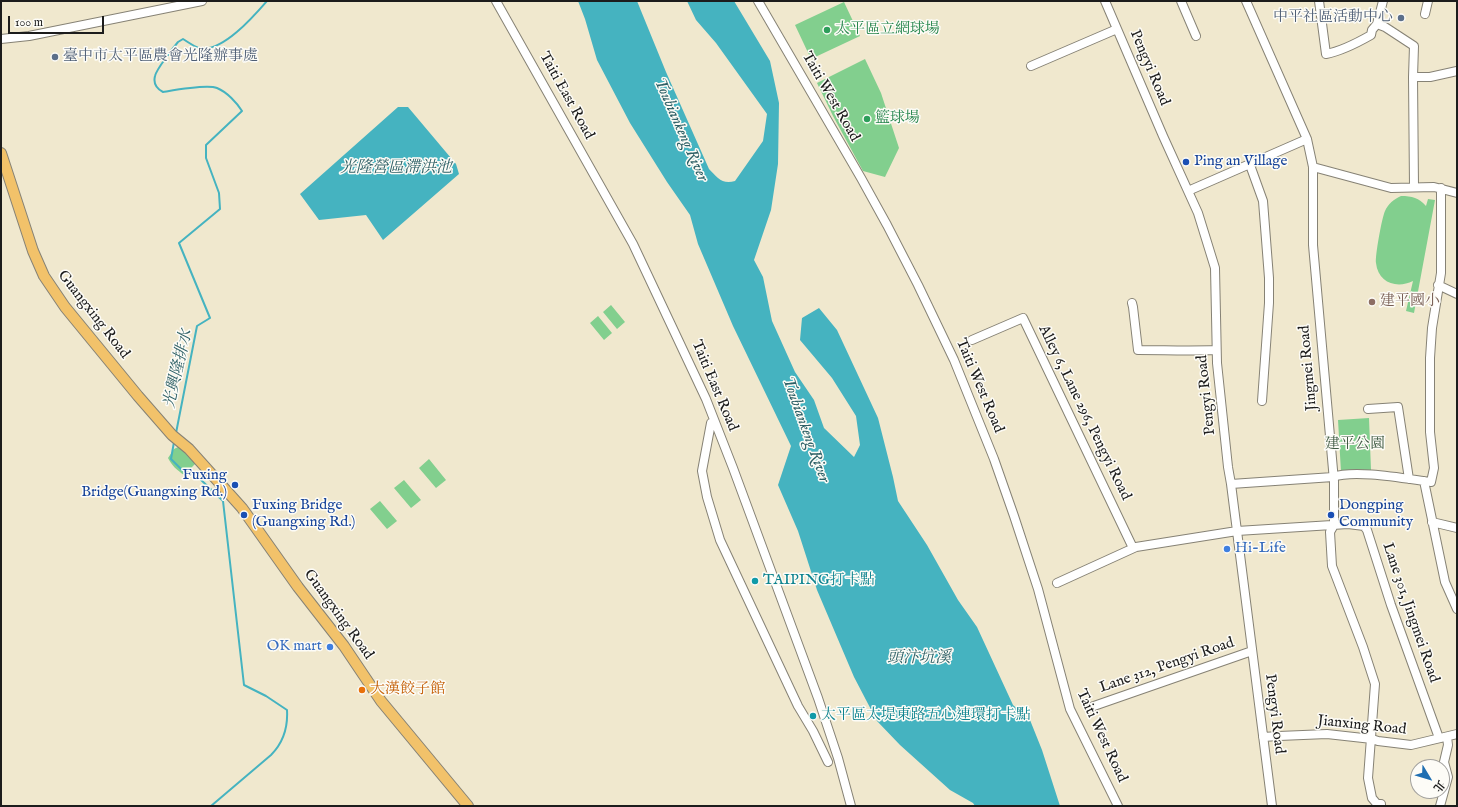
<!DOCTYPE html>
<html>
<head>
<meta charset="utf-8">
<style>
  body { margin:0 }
  #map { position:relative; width:1458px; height:807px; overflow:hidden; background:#f0e8ce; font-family:"IM FELL English","Noto Serif TC",serif }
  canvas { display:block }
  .frame { position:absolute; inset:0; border:2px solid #1c1c1c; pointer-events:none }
  .north { position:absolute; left:1410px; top:759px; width:40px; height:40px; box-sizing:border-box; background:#fdfcf7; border:1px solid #a3a29f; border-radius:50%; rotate:128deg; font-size:11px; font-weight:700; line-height:16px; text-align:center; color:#1c1c1c }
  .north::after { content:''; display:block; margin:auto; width:14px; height:18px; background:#1f6fb2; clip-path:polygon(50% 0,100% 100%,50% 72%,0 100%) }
  .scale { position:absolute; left:8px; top:16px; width:96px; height:18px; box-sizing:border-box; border:2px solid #1c1c1c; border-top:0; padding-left:5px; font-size:12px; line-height:14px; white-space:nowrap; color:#1c1c1c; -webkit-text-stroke:3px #fdfcf7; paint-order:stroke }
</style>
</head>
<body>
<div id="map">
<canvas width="1458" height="807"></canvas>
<div class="frame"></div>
<div class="north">北</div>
<div class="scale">100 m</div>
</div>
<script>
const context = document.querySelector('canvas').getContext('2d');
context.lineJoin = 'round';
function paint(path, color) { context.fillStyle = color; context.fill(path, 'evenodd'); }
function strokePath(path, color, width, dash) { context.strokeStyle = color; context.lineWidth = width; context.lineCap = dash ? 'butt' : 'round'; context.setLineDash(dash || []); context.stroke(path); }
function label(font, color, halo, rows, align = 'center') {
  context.font = font + ' "IM FELL English","Noto Serif TC",serif'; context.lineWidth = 3; context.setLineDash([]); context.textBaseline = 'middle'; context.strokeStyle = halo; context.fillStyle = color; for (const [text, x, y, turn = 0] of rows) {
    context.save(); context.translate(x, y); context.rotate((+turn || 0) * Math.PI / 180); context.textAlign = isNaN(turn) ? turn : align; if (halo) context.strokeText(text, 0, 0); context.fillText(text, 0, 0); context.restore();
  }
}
const green = new Path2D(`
  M844,2L860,36L811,59L795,25Z
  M865,59L881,93L899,148L885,177L863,171L833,116L817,83Z
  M1401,196C1412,196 1419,198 1426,206L1428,199L1435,200L1414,313L1406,311L1413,281C1397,289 1378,283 1376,263C1375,256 1382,217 1385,211C1388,204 1394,199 1401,196Z
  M611,305L625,322L617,329L603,312Z
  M598,316L612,333L604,340L590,323Z
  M1369,418L1371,470L1341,472L1338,420Z
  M180,446L196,463L184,475C177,470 172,466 168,458L174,449Z
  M429,459L446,480L436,488L419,468Z
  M404,480L421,500L411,508L394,488Z
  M380,501L397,521L387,529L370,509Z`);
const water = new Path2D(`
  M578,1H637L666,72L709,169C717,177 722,185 735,181L763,141L767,114L716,43L696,20L687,1H734L770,61L779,103L778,164L771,210L754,260L763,277L772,321L795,372L814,400L824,428L854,457L860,445L856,416L832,378L800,340L802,318L819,308L837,330L878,418L893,477L898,501L927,545L958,600L977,627L1013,705L1030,720L1042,750L1060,806H975L973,803L950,790L900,745L877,721L854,677L817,590L798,531L778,485L791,446L733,326L698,244L690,215L667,182L630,123L597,60L585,19Z
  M398,107H408L456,164L459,174L383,240L366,215L319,220L300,194Z`);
const stream = new Path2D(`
  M176,433L197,326L210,318L179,243L220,209L219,193L206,158V145L242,111C237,103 227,92 217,88C207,84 175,90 163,92C157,89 153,84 155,76C156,70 173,48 178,42L183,39C188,42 194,47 200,48C222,53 254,16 267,1
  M174,442L171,459L182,470L198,477L223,501L244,685L266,696L287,710C288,727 283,743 271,755L211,806`);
const minor = new Path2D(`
  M496,1L633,244L706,399L733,468L818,698L838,758L851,806
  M758,1L861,178L887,225L918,285L954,360L994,459L1014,516L1038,589L1070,709L1118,806
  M1105,1L1163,136L1198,213L1215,268L1217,363L1228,467L1231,484L1272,806
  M1181,1L1196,36
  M1246,1L1307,139L1313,167V245L1334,481V525L1330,532L1332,566L1363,647L1375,684L1368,778L1372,798L1377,804H1381V806
  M1319,1L1326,54C1342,51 1357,43 1371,35L1372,30L1377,24L1383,1
  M1425,14L1428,1
  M1377,24L1385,27L1414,46L1413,77H1430L1457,71
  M1,39L29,36L202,1
  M1031,66L1117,29
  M1413,77L1414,187
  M1250,165L1263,201L1269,278V303L1262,401
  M1313,167L1391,188L1434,187L1457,193
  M1188,191L1307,139
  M1438,285L1457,294
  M1132,303L1133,307L1138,350C1164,350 1190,351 1216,350
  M972,340L1023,318L1133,548
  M1368,409L1398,407L1409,479
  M711,423L702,471L707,497L720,540L798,706L813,731L828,762
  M1424,481L1445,582L1457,609
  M1231,484L1333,477C1355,469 1407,479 1431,482L1434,468L1430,432V358L1432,328L1441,273V188
  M1432,522L1457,528
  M1057,583L1136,547L1237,531L1348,524L1364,526L1367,530L1391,605L1439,738
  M1091,707L1252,651
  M1263,737L1279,736L1327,734L1372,739L1378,741L1411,745L1457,734
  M1440,806L1448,777L1444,762L1448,745L1447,737`);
const major = new Path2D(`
  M1,153L33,251L44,276L65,307L138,396L172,435L189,449L242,508L298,587L344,646L381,701L468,806`);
const markers = [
  [1401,18,4,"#5c6f8a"],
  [827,30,4,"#2e9e5b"],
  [55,57,4,"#5c6f8a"],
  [867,119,4,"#2e9e5b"],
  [1186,162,4,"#1a4fb4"],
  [1372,302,4,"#8d6e63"],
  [235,485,4,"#1a4fb4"],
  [244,515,4,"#1a4fb4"],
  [1331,515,4,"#1a4fb4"],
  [1227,549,4,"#3f7fe0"],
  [755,581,4,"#0f9aa8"],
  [330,647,4,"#3f7fe0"],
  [362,690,4,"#e8710a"],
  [813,716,4,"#0f9aa8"]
];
const serviceNames = [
  ["中平社區活動中心",1393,18],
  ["臺中市太平區農會光隆辦事處",63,57,"left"]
];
const leisureNames = [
  ["太平區立網球場",835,30],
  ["籃球場",875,119]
];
const streetNames = [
  ["Pengyi Road",1149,68,67],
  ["Taiti East Road",566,96,61],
  ["Taiti West Road",830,97,60],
  ["Guangxing Road",93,315,52],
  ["Jingmei Road",1309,368,-95],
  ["Taiti East Road",714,386,67],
  ["Taiti West Road",979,386,67],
  ["Pengyi Road",1207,395,-96],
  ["Alley 6, Lane 296, Pengyi Road",1084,413,64],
  ["Lane 301, Jingmei Road",1410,613,71],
  ["Guangxing Road",338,615,54],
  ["Lane 312, Pengyi Road",1167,666,-19],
  ["Pengyi Road",1274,714,83],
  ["Jianxing Road",1362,726,6],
  ["Taiti West Road",1101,736,65]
];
const transitNames = [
  ["Ping an Village",1194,162],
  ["Fuxing",227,476,"right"],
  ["Bridge(Guangxing Rd.)",227,493,"right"],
  ["Fuxing Bridge",252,506],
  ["(Guangxing Rd.)",252,523],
  ["Dongping",1339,506],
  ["Community",1339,523]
];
const educationNames = [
  ["建平國小",1380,302]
];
const parkNames = [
  ["建平公園",1355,445]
];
const shopNames = [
  ["Hi-Life",1235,549],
  ["OK mart",322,647,"right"]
];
const cultureNames = [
  ["TAIPING打卡點",763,581],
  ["太平區太堤東路五心連環打卡點",821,716]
];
const foodNames = [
  ["大漢餃子館",370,690]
];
const waterNames = [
  ["Toubiankeng River",680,130,66],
  ["光隆營區滯洪池",396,169],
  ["光興隆排水",179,369,-77],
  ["Toubiankeng River",805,430,70],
  ["頭汴坑溪",919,659]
];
paint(green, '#82cf8e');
paint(water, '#45b3c0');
strokePath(stream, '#45b3c0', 2);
strokePath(minor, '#868275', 10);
strokePath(major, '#868275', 12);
strokePath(minor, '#fff', 8);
strokePath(major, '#f2c26a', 10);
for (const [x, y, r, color] of markers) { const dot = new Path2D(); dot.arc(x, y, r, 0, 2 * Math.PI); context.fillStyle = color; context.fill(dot); strokePath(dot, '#fdfcf7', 1.5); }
label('15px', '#4e5e75', '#fdfcf7', serviceNames, 'right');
label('15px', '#27864d', '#fdfcf7', leisureNames, 'left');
label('15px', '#1c1c1c', '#fdfcf7', streetNames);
label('15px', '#164399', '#fdfcf7', transitNames, 'left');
label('15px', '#785e54', '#fdfcf7', educationNames, 'left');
label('15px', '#405b44', '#fdfcf7', parkNames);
label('15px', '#366cbe', '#fdfcf7', shopNames, 'left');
label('15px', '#0d838f', '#fdfcf7', cultureNames, 'left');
label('15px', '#c56008', '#fdfcf7', foodNames, 'left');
label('italic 16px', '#2e6066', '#fdfcf7', waterNames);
</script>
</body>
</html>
